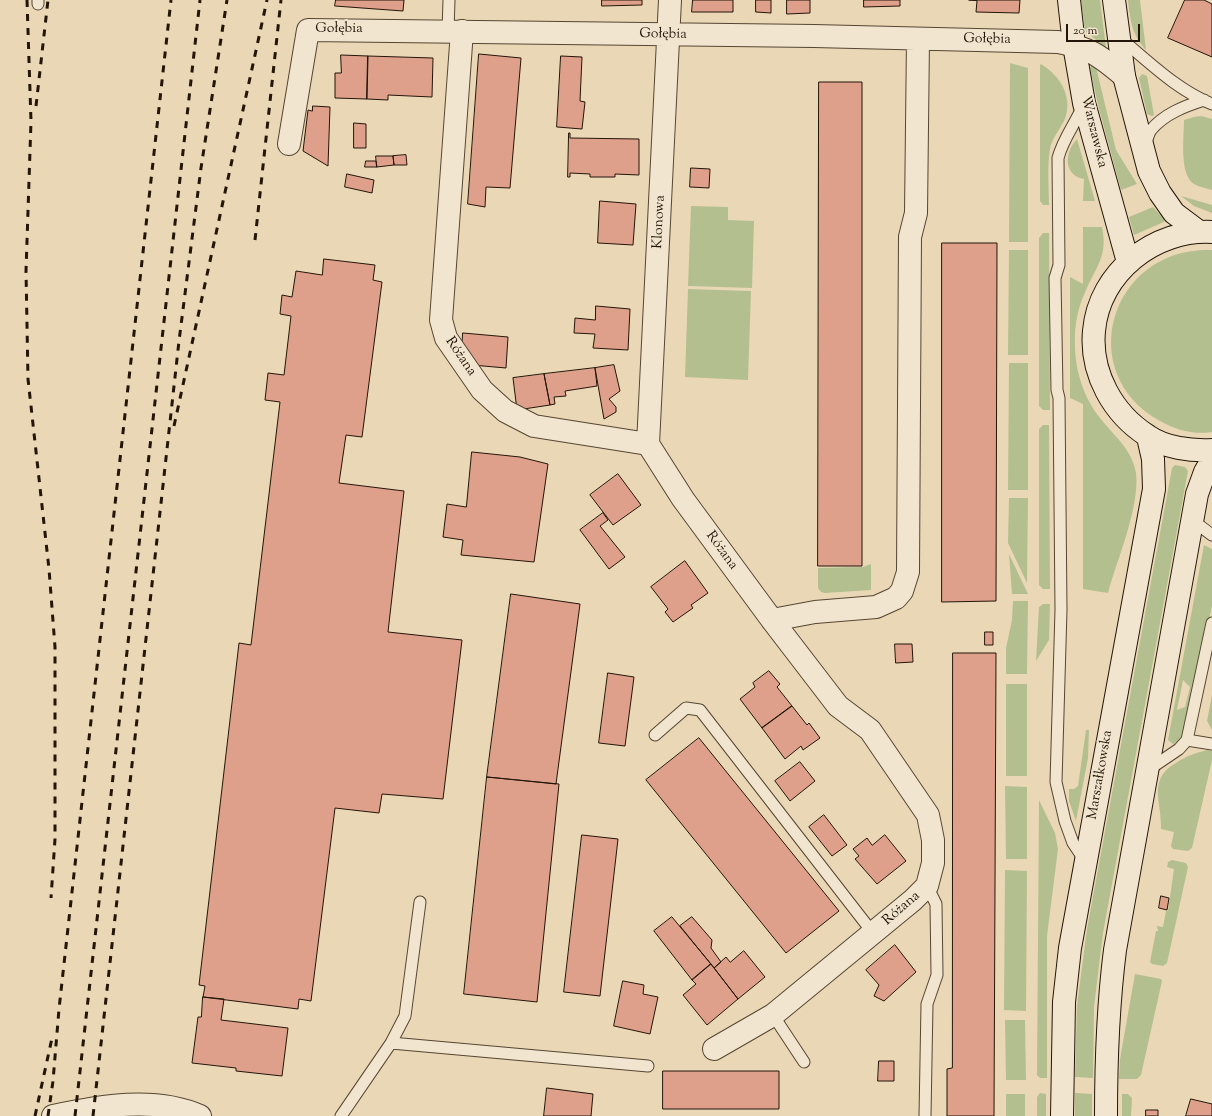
<!DOCTYPE html>
<html>
<head>
<meta charset="utf-8">
<style>
  body { margin:0 }
  #map { position:relative; width:1212px; height:1116px; overflow:hidden; background:#ead7b5; font-family:"Sorts Mill Goudy",serif }
  canvas { display:block }
  .scale { position:absolute; left:1066px; top:24px; width:74px; height:18px; box-sizing:border-box; border:2px solid #231508; border-top:0; padding-left:5px; font-size:12px; line-height:14px; white-space:nowrap; color:#231508; -webkit-text-stroke:3px #f1e5cf; paint-order:stroke }
</style>
</head>
<body>
<div id="map">
<canvas width="1212" height="1116"></canvas>
<div class="scale">20 m</div>
</div>
<script>
const context = document.querySelector('canvas').getContext('2d');
context.lineJoin = 'round';
function paint(path, color) { context.fillStyle = color; context.fill(path, 'evenodd'); }
function strokePath(path, color, width, dash) { context.strokeStyle = color; context.lineWidth = width; context.lineCap = dash ? 'butt' : 'round'; context.setLineDash(dash || []); context.stroke(path); }
function label(font, color, halo, rows, align = 'center') {
  context.font = font + ' "Sorts Mill Goudy",serif'; context.lineWidth = 4; context.setLineDash([]); context.textBaseline = 'middle'; context.strokeStyle = halo; context.fillStyle = color; for (const [text, x, y, turn = 0] of rows) {
    context.save(); context.translate(x, y); context.rotate((+turn || 0) * Math.PI / 180); context.textAlign = isNaN(turn) ? turn : align; if (halo) context.strokeText(text, 0, 0); context.fillText(text, 0, 0); context.restore();
  }
}
const green = new Path2D(`
  M1081,0H1100L1106,48L1085,31Z
  M1128,0H1140L1146,50C1132,35 1130,20 1128,0Z
  M1010,63L1028,68V242H1009Z
  M1041,64C1061,76 1074,99 1064,121C1059,131 1052,138 1050,149C1047,167 1049,187 1049,205H1043L1040,201V65Z
  M1092,65L1096,67L1116,150L1137,184L1121,190L1098,105L1090,68Z
  M1142,74L1147,76L1154,115L1152,116L1147,114L1139,78Z
  M1201,116L1212,119V190C1206,188 1199,187 1194,184C1179,175 1184,136 1184,120L1194,117Z
  M1077,139L1095,201H1083L1084,179C1062,175 1065,151 1077,139Z
  M1181,196L1212,205V213L1194,206Z
  M691,206L728,207V220L754,221L752,288L688,286Z
  M1153,207L1164,219V222L1134,235L1129,217Z
  M1083,227H1102C1108,256 1097,265 1086,290C1078,307 1074,326 1075,345C1075,371 1084,398 1100,418C1114,436 1132,449 1136,473C1140,507 1117,560 1108,593L1083,589V404L1070,398V277L1083,284Z
  M1043,233H1049L1050,410H1043L1039,406V238Z
  M1009,250H1028V355H1008Z
  M1212,250V432C1194,435 1176,430 1160,421C1072,372 1111,246 1212,250Z
  M688,289L751,291L748,380L685,377Z
  M1009,363H1028V490H1008Z
  M1043,425H1049L1050,589H1043L1039,585V429Z
  M1175,465L1185,467L1188,471L1103,933L1094,1007L1093,1078L1075,1077L1077,1005L1087,929L1172,468Z
  M1009,498H1028L1027,583L1008,543Z
  M1204,545L1212,549V606L1182,738L1178,743L1173,744L1168,740ZM1183,680L1190,687L1185,707L1177,710Z
  M1009,554L1028,594H1012Z
  M871,564V590L825,593L821,592L818,588V568L863,567Z
  M1013,601H1028L1027,674H1006V648L1012,620Z
  M1043,604H1050L1049,640L1036,661L1039,607Z
  M1006,684H1027V776H1006Z
  M1212,695V730L1207,721Z
  M1086,730H1089L1088,758L1076,821L1069,801V789H1074L1078,786Z
  M1207,750L1212,751V760L1192,848L1188,851L1173,849L1171,846L1174,832L1161,829C1162,802 1147,779 1176,763C1186,756 1196,753 1207,750Z
  M1005,786L1027,787V859H1006Z
  M1039,800L1055,833L1058,849L1047,936V1078H1040L1037,1075Z
  M1172,860L1186,863L1188,867L1167,963L1163,966L1152,964L1150,962L1156,931H1158L1157,926L1163,927L1166,911H1168L1174,869L1167,867L1168,862Z
  M1005,870L1027,871L1026,1011L1004,1010Z
  M1135,974L1161,979L1162,981L1141,1075L1137,1079H1119L1120,1059Z
  M1005,1020H1025L1026,1080H1006Z
  M1040,1093L1046,1094V1116H1037V1097Z
  M1075,1093L1092,1094V1116H1075Z
  M1006,1094H1025V1116H1006Z
  M1122,1094H1128L1132,1098L1131,1116H1122Z`);
const building = new Path2D(`
  M336,0H404L403,11L335,6Z
  M602,0H642V5L602,6Z
  M693,0H733V12H692Z
  M756,0H771V13L756,12Z
  M787,0H810V13L787,14Z
  M864,0H900V6L864,7Z
  M969,0H1020L1019,13L976,12L977,1Z
  M1185,0H1204L1212,4V57L1168,38Z
  M479,54L521,58L510,188L486,187L485,207L468,204Z
  M341,55L368,56L367,99L335,98V73H341Z
  M368,56L433,58L432,97L388,95V100L367,99Z
  M561,56L582,57L580,101L585,102L582,129L557,127Z
  M819,82H862V566H818Z
  M313,106L330,107L328,166L303,151L308,110L312,111Z
  M354,123L366,124V148H354Z
  M569,133H570V138L639,139V175L615,174V177H590V174L570,173V177H568Z
  M406,155L407,165H394L393,156Z
  M376,156H393L394,165L377,167Z
  M366,161H376L377,167H365Z
  M691,168L710,169L709,188L690,187Z
  M347,174L374,180L372,193L345,187Z
  M600,201L636,204L633,245L598,243Z
  M942,243H997L996,601L942,602Z
  M324,259L375,265L373,280L382,282L362,437L346,435L339,483L404,491L388,632L462,640L443,799L382,794L379,813L335,808L311,1001L299,999L298,1009L203,997L205,986L199,985L239,643L251,645L280,402L265,400L268,373L284,375L291,316L280,314L282,295L292,297L296,271L322,275Z
  M596,306L630,309L628,350L593,348L595,334L574,333L575,318L595,320Z
  M463,333L508,337L506,368L472,365V356H467L462,349Z
  M614,365L620,391L609,399L616,407V412L604,419L595,368Z
  M595,368L597,386L565,391L566,396L554,397L555,404L550,405L544,374Z
  M544,374L550,405L517,410L513,378Z
  M472,452L520,457L548,464L534,562L461,555L463,540L443,537L447,504L466,507Z
  M618,474L641,505L613,525L590,495Z
  M603,513L608,520L600,526L625,557L609,569L580,530Z
  M685,561L708,593L691,605L693,608L673,622L665,612L668,609L651,587Z
  M511,594L580,604L556,784L487,777Z
  M985,632H993V645H985Z
  M895,644H912L913,662L896,663Z
  M953,653H996L994,1116H947V1069L952,1068Z
  M769,671L780,684L777,687L792,706L762,728L740,699L755,687L753,683Z
  M608,673L634,677L625,746L599,743Z
  M792,706L807,725L809,723L820,738L803,750L801,746L785,759L762,728Z
  M699,738L839,911L786,953L646,780Z
  M800,762L815,781L790,801L775,781Z
  M487,777L559,784L537,1002L464,994Z
  M824,815L847,845L832,856L809,827Z
  M582,835L618,839L600,996L564,992Z
  M885,835L906,861L877,884L855,859L859,856L853,849L867,838L872,845Z
  M1161,896L1169,898L1167,910L1159,908Z
  M672,917L711,964L692,980L654,931Z
  M692,917L712,940L711,948L721,962L714,968L680,926Z
  M895,945L916,972L884,1001L874,996L879,985L866,970Z
  M744,951L765,977L738,999L714,968L726,957L730,962Z
  M711,964L738,999L707,1025L683,995L696,984L692,980Z
  M623,981L644,985L643,994L658,997L650,1034L614,1026Z
  M203,997L224,999L221,1020L288,1028L282,1076L236,1071V1068L192,1063L198,1017H201Z
  M879,1061H894V1081H878Z
  M663,1071H779V1109H663Z
  M547,1088L593,1094L591,1116H544Z
  M1191,1099L1212,1104V1116H1186Z
  M1146,1110H1158V1116H1146Z`);
const service = new Path2D(`
  M38,0V4
  M448,31L449,0
  M1120,38C1149,62 1177,90 1212,104
  M1083,106C1075,124 1063,139 1058,158L1059,265L1055,278L1057,390L1059,398L1061,610L1056,782L1065,821L1073,843L1085,861
  M1145,145C1147,141 1148,134 1151,130C1164,114 1185,106 1204,100
  M1192,520L1212,535
  M655,735L686,708L700,710L873,933
  M1187,740L1212,744
  M1148,770L1179,749L1187,740L1212,623
  M773,1015L804,1062
  M391,1043L648,1066
  M341,1116L391,1043L405,1016L420,902
  M925,1116L927,1004L937,975L936,904L927,886`);
const minor = new Path2D(`
  M462,31L441,320L446,338L482,390L505,411L534,426L648,444L683,499L772,620L838,706L870,730L928,815L933,840V863L927,886L913,900L773,1015L714,1049
  M289,144L308,30L814,36L1058,42C1090,48 1099,55 1124,76
  M648,444L670,0
  M772,620L815,612L876,607L896,598L902,591L908,572L910,237L916,213L918,39`);
const tertiary = new Path2D(`
  M53,1116C100,1106 155,1096 200,1116`);
const secondary = new Path2D(`
  M1069,0L1074,45L1084,103L1128,262
  M1114,0L1124,76L1149,171L1160,193L1174,213L1198,231
  M1212,232C1155,229 1099,272 1094,331C1090,373 1113,414 1148,436C1165,448 1191,451 1212,450
  M1062,1116L1064,1002L1070,948L1154,489L1153,459L1148,437
  M1106,1116C1106,1060 1108,1005 1115,950L1197,494L1205,472L1212,460`);
const rail = new Path2D(`
  M27,0L31,121L26,271L28,379L49,569L55,647V839L51,898
  M36,106L48,0
  M255,240L281,0
  M174,426L267,0
  M35,1116L52,1038
  M48,1116L53,1081L59,1009L171,0
  M75,1116L200,0
  M93,1116L179,341L201,168L227,0`);
const streetNames = [
  ["Gołębia",339,30],
  ["Gołębia",663,35,1],
  ["Gołębia",987,40,1],
  ["Warszawska",1093,132,76],
  ["Klonowa",660,222,-87],
  ["Różana",460,357,56],
  ["Różana",721,551,54],
  ["Marszałkowska",1101,775,-80],
  ["Różana",902,909,-41]
];
paint(green, '#b4bf90');
paint(building, '#dea08b');
strokePath(building, '#231508', 1);
strokePath(service, '#554633', 13);
strokePath(minor, '#554633', 24);
strokePath(tertiary, '#554633', 24);
strokePath(secondary, '#231508', 24);
strokePath(service, '#f1e5cf', 11);
strokePath(minor, '#f1e5cf', 22);
strokePath(tertiary, '#f1e5cf', 22);
strokePath(secondary, '#f1e5cf', 22);
strokePath(rail, '#231508', 3, [7, 7]);
label('14px', '#231508', '#f1e5cf', streetNames);
</script>
</body>
</html>
